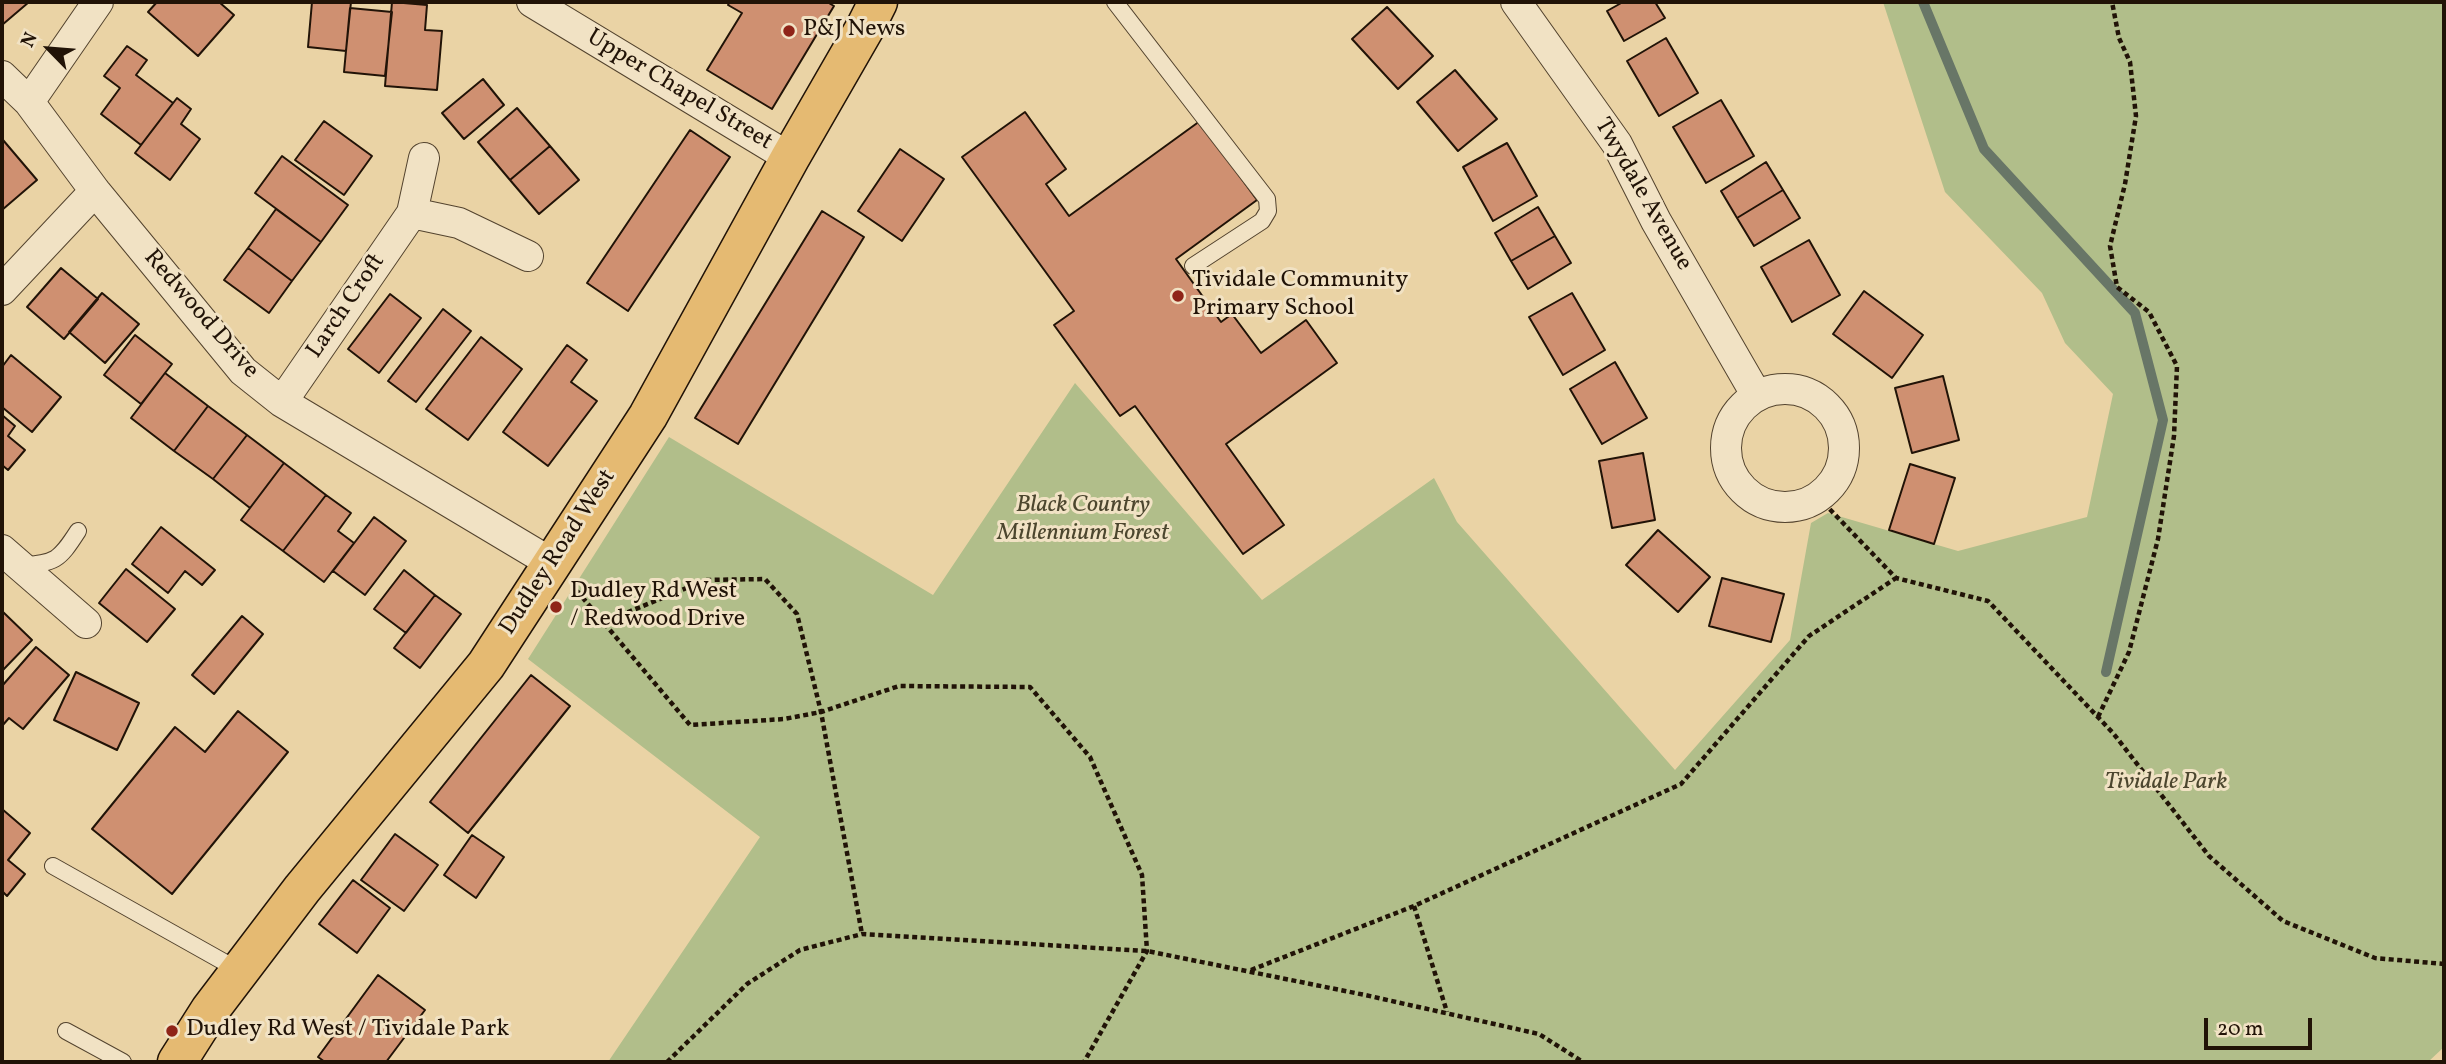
<!DOCTYPE html>
<html>
<head>
<meta charset="utf-8">
<style>
  body { margin:0 }
  #map { position:relative; width:2446px; height:1064px; overflow:hidden; background:#ead3a5; font-family:Vollkorn,serif }
  canvas { display:block }
  .frame { position:absolute; inset:0; border:4px solid #211307; pointer-events:none }
  .north { position:absolute; left:14px; top:14px; width:70px; height:70px; -webkit-text-stroke:5px #f1e2c4; paint-order:stroke; rotate:295deg; font-size:19px; font-weight:700; line-height:28px; text-align:center; color:#211307 }
  .north::after { content:''; display:block; margin:auto; width:24px; height:32px; background:#211307; clip-path:polygon(50% 0,100% 100%,50% 72%,0 100%) }
  .scale { position:absolute; left:2204px; top:1018px; width:108px; height:32px; box-sizing:border-box; border:4px solid #211307; border-top:0; padding-left:9px; font-size:21px; line-height:24px; white-space:nowrap; color:#211307; -webkit-text-stroke:5px #f1e2c4; paint-order:stroke }
</style>
</head>
<body>
<div id="map">
<canvas width="2446" height="1064"></canvas>
<div class="frame"></div>
<div class="north">N</div>
<div class="scale">20 m</div>
</div>
<script>
const context = document.querySelector('canvas').getContext('2d');
context.lineJoin = 'round';
function paint(path, color) { context.fillStyle = color; context.fill(path, 'evenodd'); }
function strokePath(path, color, width, dash) { context.strokeStyle = color; context.lineWidth = width; context.lineCap = dash ? 'butt' : 'round'; context.setLineDash(dash || []); context.stroke(path); }
function label(font, color, halo, rows, align = 'center') {
  context.font = font + ' Vollkorn,serif'; context.lineWidth = 6; context.setLineDash([]); context.textBaseline = 'middle'; context.strokeStyle = halo; context.fillStyle = color; for (const [text, x, y, turn = 0] of rows) {
    context.save(); context.translate(x, y); context.rotate((+turn || 0) * Math.PI / 180); context.textAlign = isNaN(turn) ? turn : align; if (halo) context.strokeText(text, 0, 0); context.fillText(text, 0, 0); context.restore();
  }
}
const green = new Path2D(`
  M1883,2H2444V1047L2428,1062H608L760,837L528,659L669,437L933,595L1075,383L1262,600L1434,478L1457,522L1675,770L1790,640L1811,523L1828,513L1958,551L2087,517L2113,394L2065,343L2042,293L1945,192Z`);
const stream = new Path2D(`
  M1923,2L1984,149L2135,313L2163,420L2106,672`);
const building = new Path2D(`
  M2,2H29L2,25Z
  M157,2H219L234,15L198,56L148,12Z
  M312,2H351L346,51L308,47Z
  M392,2L427,5L425,30L442,31L437,90L385,86Z
  M730,2H827L834,6L772,109L707,70L742,13L728,5Z
  M1623,2H1655L1665,18L1624,41L1607,11Z
  M1387,7L1433,56L1398,89L1352,39Z
  M350,8L392,12L385,76L344,72Z
  M1666,38L1698,93L1659,116L1627,61Z
  M127,46L147,60L136,75L173,103L141,145L101,114L120,88L104,76Z
  M1455,70L1497,119L1458,151L1417,102Z
  M483,79L504,105L464,139L442,113Z
  M177,98L191,109L181,124L200,139L170,180L135,153Z
  M1721,100L1754,156L1706,183L1673,127Z
  M517,108L550,146L510,180L478,142Z
  M1025,112L1066,169L1046,184L1069,216L1200,121L1257,200L1176,259L1221,322L1232,314L1261,353L1306,320L1337,363L1226,444L1284,525L1243,554L1135,406L1120,416L1054,325L1074,311L962,157Z
  M324,121L372,156L344,195L295,160Z
  M690,130L730,157L628,311L587,283Z
  M3,140L37,180L2,210V141Z
  M1507,143L1537,196L1493,221L1463,167Z
  M550,146L579,180L539,214L510,180Z
  M900,149L944,179L902,241L858,211Z
  M282,156L348,205L321,242L255,193Z
  M1766,162L1783,190L1737,218L1721,191Z
  M1783,190L1800,218L1754,246L1737,218Z
  M1538,207L1555,236L1511,261L1495,233Z
  M276,209L321,242L292,281L248,248Z
  M822,211L864,237L738,444L695,418Z
  M1555,236L1571,263L1528,289L1511,261Z
  M1809,240L1840,295L1792,322L1761,267Z
  M248,248L292,281L269,313L224,280Z
  M61,268L98,299L64,339L27,307Z
  M1864,291L1923,335L1892,378L1833,334Z
  M102,293L139,324L105,363L69,332Z
  M1572,293L1605,350L1563,375L1529,317Z
  M390,294L421,318L379,373L348,349Z
  M443,309L471,331L416,402L388,381Z
  M135,335L172,364L141,404L104,375Z
  M481,337L522,369L468,440L426,409Z
  M567,345L587,360L571,382L597,401L548,466L503,432Z
  M11,355L61,397L32,432L2,407V367Z
  M1615,362L1647,418L1602,444L1570,389Z
  M165,373L208,406L174,451L131,418Z
  M1943,376L1959,440L1912,453L1895,388Z
  M208,406L247,435L213,479L174,451Z
  M2,415L15,426L8,436L25,450L8,470L2,465Z
  M247,435L284,463L250,508L213,479Z
  M1643,453L1655,520L1612,528L1599,461Z
  M284,463L326,495L283,551L241,520Z
  M1910,464L1955,478L1934,544L1889,530Z
  M326,495L351,513L338,531L354,543L324,582L283,551Z
  M374,517L406,541L365,595L333,571Z
  M161,527L215,570L202,585L185,571L168,593L132,564Z
  M1658,530L1710,577L1678,612L1626,565Z
  M126,569L175,609L147,642L99,603Z
  M404,570L435,595L406,633L374,609Z
  M1722,578L1784,594L1771,642L1709,626Z
  M435,595L461,614L420,668L394,648Z
  M2,611L32,640L2,671Z
  M242,616L263,634L214,694L192,675Z
  M36,647L69,675L23,729L9,718L2,726V686Z
  M76,672L139,703L117,750L54,720Z
  M531,675L570,706L468,833L430,802Z
  M238,711L288,752L172,894L92,829L175,727L205,752Z
  M2,809L30,833L8,860L25,874L7,896L2,891Z
  M395,834L438,865L404,911L361,880Z
  M472,835L504,857L476,898L444,875Z
  M353,880L390,908L357,953L319,924Z
  M378,975L425,1010L386,1062H325L318,1057Z`);
const path = new Path2D(`
  M1818,497L1896,578L1988,601L2113,733L2209,856L2283,921L2375,958L2444,964
  M577,591L690,725L784,719L821,712L899,686L1030,687L1090,757L1142,875L1147,951L1084,1062
  M604,622L706,580L765,579L797,614L821,712L862,934
  M2098,717L2129,652L2158,539L2174,436L2177,366L2149,312L2117,287L2110,246L2125,184L2136,116L2130,62L2119,38L2112,2
  M1414,906L1447,1012
  M1251,970L1414,906L1681,784L1809,636L1896,578
  M667,1062L747,984L800,950L862,934L1147,951L1365,995L1539,1034L1583,1062`);
const lane = new Path2D(`
  M1115,2L1267,199L1268,211L1262,221L1193,266
  M20,566C56,562 58,562 78,531
  M53,866L240,971
  M66,1031L123,1062`);
const street = new Path2D(`
  M532,2L790,158
  M1516,2L1617,144L1656,221L1757,396
  M2,76L29,102L95,191L243,371L282,402L553,564
  M29,102L98,2
  M412,213L459,223L528,256
  M2,290L95,191
  M1726 448a59 59 0 1 1 118 0a59 59 0 1 1-118 0Z
  M282,402L412,213L424,158
  M2,550L86,623`);
const primary = new Path2D(`
  M177,1062L210,1010L302,889L486,665L648,416L790,158L866,26L878,2`);
const markers = [
  [789,31,7,"#8f2418"],
  [1178,296,7,"#8f2418"],
  [556,607,7,"#8f2418"],
  [172,1031,7,"#8f2418"]
];
const poiNames = [
  ["P&J News",803,31],
  ["Tividale Community",1192,282],
  ["Primary School",1192,310],
  ["Dudley Rd West",570,593],
  ["/ Redwood Drive",570,621],
  ["Dudley Rd West / Tividale Park",186,1031]
];
const streetNames = [
  ["Upper Chapel Street",679,91,31],
  ["Twydale Avenue",1642,195,60],
  ["Larch Croft",347,307,-56],
  ["Redwood Drive",200,315,49],
  ["Dudley Road West",559,553,-57]
];
const parkNames = [
  ["Black Country",1083,507],
  ["Millennium Forest",1083,535],
  ["Tividale Park",2166,784]
];
paint(green, '#b1be8a');
strokePath(stream, '#687667', 10);
paint(building, '#cf9071');
strokePath(building, '#211307', 2);
strokePath(lane, '#53432e', 18);
strokePath(street, '#53432e', 32);
strokePath(primary, '#211307', 41);
strokePath(path, '#211307', 4.5, [5, 3.5]);
strokePath(lane, '#f1e2c4', 16);
strokePath(street, '#f1e2c4', 30);
strokePath(primary, '#e5ba72', 38);
for (const [x, y, r, color] of markers) { const dot = new Path2D(); dot.arc(x, y, r, 0, 2 * Math.PI); context.fillStyle = color; context.fill(dot); strokePath(dot, '#f1e2c4', 2.5); }
label('24px', '#211307', '#f1e2c4', poiNames, 'left');
label('24px', '#211307', '#f1e2c4', streetNames);
label('italic 24px', '#4c462e', '#f1e2c4', parkNames);
</script>
</body>
</html>
